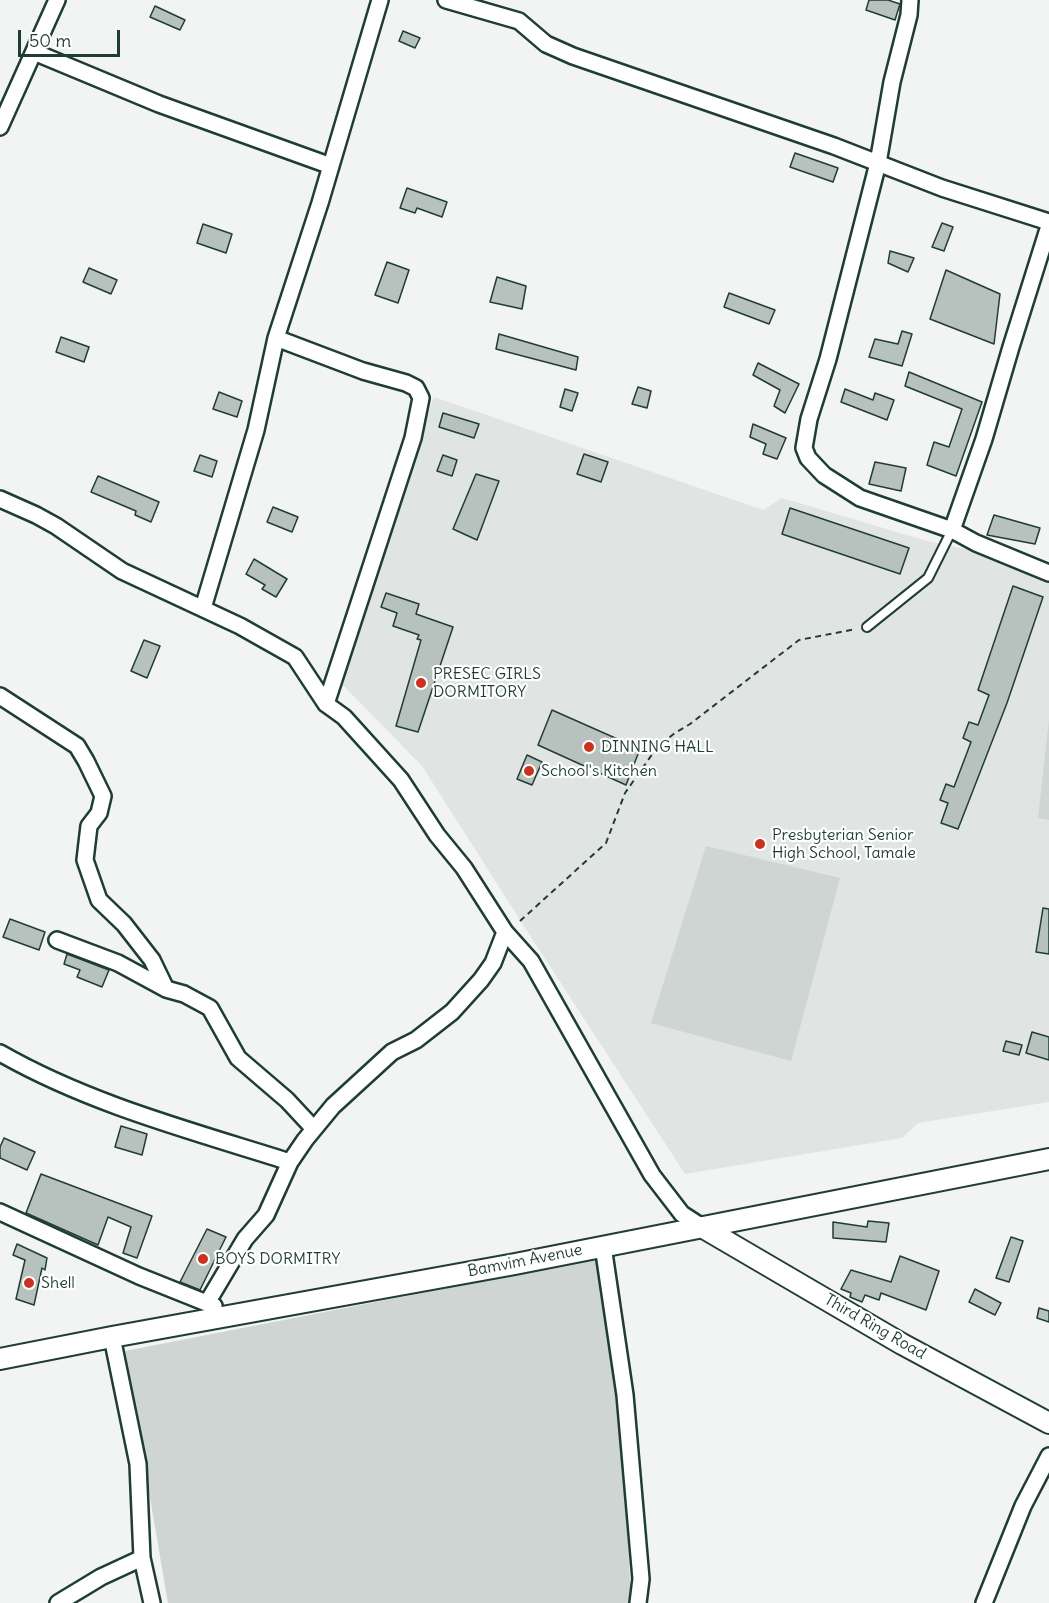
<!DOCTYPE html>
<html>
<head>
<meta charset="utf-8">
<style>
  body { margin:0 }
  #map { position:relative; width:1049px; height:1603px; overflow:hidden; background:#f2f3f3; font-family:Delius,sans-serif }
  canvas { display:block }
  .scale { position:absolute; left:18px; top:30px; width:102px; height:27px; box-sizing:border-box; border:3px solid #1f3d34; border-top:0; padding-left:8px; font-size:18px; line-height:21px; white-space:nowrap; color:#1f3d34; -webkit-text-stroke:4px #fff; paint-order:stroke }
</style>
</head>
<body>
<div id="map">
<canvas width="1049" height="1603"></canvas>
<div class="scale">50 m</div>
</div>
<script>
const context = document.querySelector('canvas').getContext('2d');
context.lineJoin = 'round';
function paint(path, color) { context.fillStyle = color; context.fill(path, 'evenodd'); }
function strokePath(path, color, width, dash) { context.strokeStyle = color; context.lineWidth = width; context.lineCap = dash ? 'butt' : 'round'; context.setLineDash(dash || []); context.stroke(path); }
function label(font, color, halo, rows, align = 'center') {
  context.font = font + ' Delius,sans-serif'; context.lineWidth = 4.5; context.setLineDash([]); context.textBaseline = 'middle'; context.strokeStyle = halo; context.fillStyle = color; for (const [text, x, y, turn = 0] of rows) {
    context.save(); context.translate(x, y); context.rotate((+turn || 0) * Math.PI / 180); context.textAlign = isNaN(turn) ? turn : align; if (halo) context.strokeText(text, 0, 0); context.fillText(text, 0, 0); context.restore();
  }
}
const built = new Path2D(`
  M434,397L763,510L782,498L927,541L1049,567V1102L918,1123L902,1138L685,1174L531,937L422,766L336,678Z`);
const green = new Path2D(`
  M1049,720V820L1038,818Z
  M706,846L840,878L791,1061L651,1023Z
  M596,1259L622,1426L631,1603H168L125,1351Z`);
const building = new Path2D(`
  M869,0H888L900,4L895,20L866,10Z
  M155,6L185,20L180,30L150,17Z
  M403,31L420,38L415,48L399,41Z
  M795,153L838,168L833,182L790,167Z
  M407,188L447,202L442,217L417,208L415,213L400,208Z
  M942,223L953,227L944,251L932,247Z
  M203,224L232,234L226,253L197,243Z
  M890,251L914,258L908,272L888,263Z
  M387,262L409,270L398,303L375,295Z
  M89,268L117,280L111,294L83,282Z
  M946,270L1000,294L994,344L930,319Z
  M497,277L526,286L522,309L490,302Z
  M729,293L775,310L769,324L724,307Z
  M902,331L912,334L902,366L869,357L875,339L898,344Z
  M499,334L578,357L576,370L496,349Z
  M61,337L89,347L84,362L56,352Z
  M758,363L799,384L785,413L774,406L780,390L753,375Z
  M909,372L982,402L956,476L927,465L934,442L949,447L962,409L905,386Z
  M638,387L651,391L647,408L632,404Z
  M565,389L578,393L572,411L560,407Z
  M845,389L873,400L875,393L894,400L887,420L841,402Z
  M219,392L242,401L237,417L213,409Z
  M443,413L479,424L474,438L439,427Z
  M753,424L786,438L777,459L763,454L766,444L750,437Z
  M584,454L608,462L601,482L577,474Z
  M200,455L217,461L212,477L194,471Z
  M443,455L457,460L452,476L437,471Z
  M875,462L906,468L901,491L869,484Z
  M476,474L499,481L477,540L453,529Z
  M98,476L159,502L151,522L135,515L136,511L91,492Z
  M273,507L298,517L292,532L267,522Z
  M790,508L909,548L900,574L782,534Z
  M994,515L1040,528L1035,544L987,535Z
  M254,559L287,579L276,597L262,589L265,585L246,574Z
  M1013,586L1043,597L1007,703L958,829L941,823L948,803L940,800L946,784L954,787L971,742L963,738L969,722L978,725L989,695L978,690Z
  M386,593L419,604L416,614L453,627L418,732L396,726L421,640L417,639L419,635L393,626L397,613L381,607Z
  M144,640L160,646L147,678L131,671Z
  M552,710L640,749L626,785L538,745Z
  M527,755L542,762L532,785L517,779Z
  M1043,908L1049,909V954L1036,952Z
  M10,919L45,932L39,950L3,937Z
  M67,954L109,970L102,987L77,977L80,970L64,964Z
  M1032,1032L1049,1037V1060L1026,1053Z
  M1006,1041L1022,1045L1019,1055L1003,1051Z
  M121,1126L147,1134L142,1155L115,1147Z
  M4,1138L35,1152L27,1170L0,1158V1147Z
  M41,1174L152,1216L137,1258L123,1253L131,1227L108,1217L98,1245L26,1213Z
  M868,1221L889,1223L886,1242L833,1238V1222L867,1227Z
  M207,1229L226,1237L200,1290L180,1282Z
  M1011,1237L1023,1241L1009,1282L996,1278Z
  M17,1244L47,1258L45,1270L42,1268L34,1305L16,1299L25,1260L13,1255Z
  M900,1256L939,1271L926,1310L881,1293L879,1300L865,1295L862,1302L850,1297L851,1293L841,1289L851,1270L891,1282Z
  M975,1289L1001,1303L995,1315L969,1302Z
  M1039,1308L1049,1311V1322L1037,1318Z`);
const path = new Path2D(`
  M520,921L606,843L625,793L658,746L675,733L690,724L799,640L856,629`);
const service = new Path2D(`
  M867,627L928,578L952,530`);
const minor = new Path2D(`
  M446,0L519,21L546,44L573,56L834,146L942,188L1049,222
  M910,0L909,15L892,82L878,163L828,359L809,419L804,448L808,458L824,475L860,498L952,530L976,543L1049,573
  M34,52L159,104L331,166
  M0,127L57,0
  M276,338L363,371L406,383L416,388L421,398L413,438L326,704
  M0,499L36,515L56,526L122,571L240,626L295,657L326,704L344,717L401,780L437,835L464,868L505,932L531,961L652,1175L682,1214L702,1227
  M952,530L984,439L1011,347L1049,226
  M203,608L256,430L276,338L320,203L380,0
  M0,696L77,746L86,761L103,796L99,813L89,826L85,860L99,900L124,924L152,960L166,989
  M57,940L118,963L166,989L184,994L210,1008L238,1058L287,1100L314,1129
  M0,1053C89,1104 192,1131 290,1162
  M0,1212L139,1276L214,1306
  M603,1246L625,1395L641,1579L638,1603
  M207,1303L245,1239L266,1215L290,1162L305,1140L333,1106L392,1052L416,1040L452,1012L481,980L493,963L505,932
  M112,1337L138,1464L142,1558L152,1603
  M58,1603L101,1577L142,1558
  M984,1603L1023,1506L1049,1456`);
const tertiary = new Path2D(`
  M702,1227L902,1344L1049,1423
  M0,1359L112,1337L515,1264L1049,1159`);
const markers = [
  [421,683,6,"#c8321e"],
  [589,747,6,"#c8321e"],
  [529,771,6,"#c8321e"],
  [760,844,6,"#c8321e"],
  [203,1259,6,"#c8321e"],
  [29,1283,6,"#c8321e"]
];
const poiNames = [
  ["PRESEC GIRLS",433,674],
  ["DORMITORY",433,692],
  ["DINNING HALL",601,747],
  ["School's Kitchen",541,771],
  ["Presbyterian Senior",772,835],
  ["High School, Tamale",772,853],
  ["BOYS DORMITRY",215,1259],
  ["Shell",41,1283]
];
const streetNames = [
  ["Bamvim Avenue",525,1261,-11],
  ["Third Ring Road",875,1327,30]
];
paint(built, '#e0e4e3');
paint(green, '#ced5d3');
paint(building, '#b7c1bd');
strokePath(building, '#1f3d34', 1.5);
strokePath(service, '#1f3d34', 12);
strokePath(minor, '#1f3d34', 20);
strokePath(tertiary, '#1f3d34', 24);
strokePath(path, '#1f3d34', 2, [6, 4.5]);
strokePath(service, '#fff', 8);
strokePath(minor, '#fff', 15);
strokePath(tertiary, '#fff', 20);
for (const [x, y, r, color] of markers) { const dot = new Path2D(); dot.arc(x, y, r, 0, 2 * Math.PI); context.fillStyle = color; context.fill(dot); strokePath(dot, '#fff', 2); }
label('16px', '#1f3d34', '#fff', poiNames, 'left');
label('16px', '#1f3d34', '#fff', streetNames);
</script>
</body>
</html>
